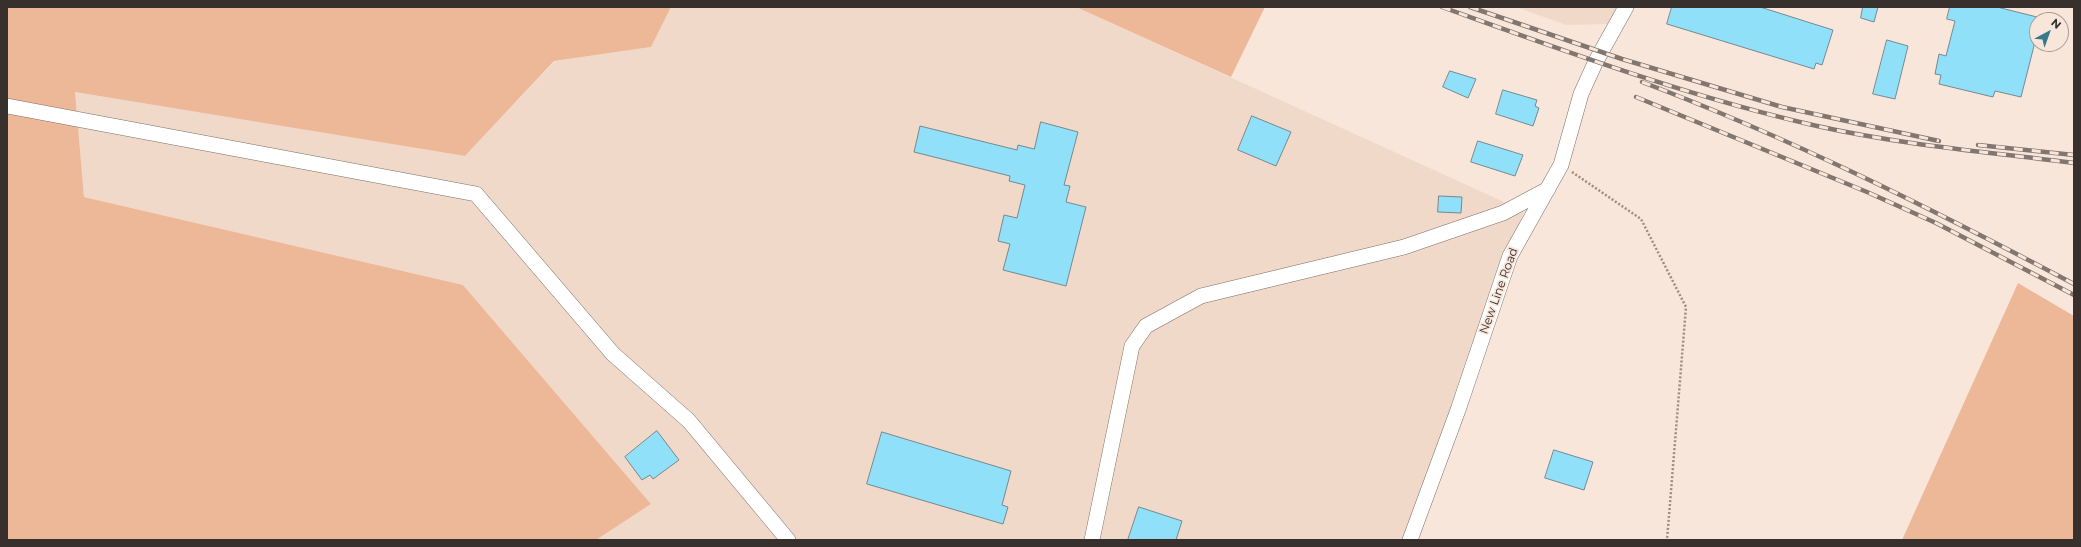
<!DOCTYPE html>
<html>
<head>
<meta charset="utf-8">
<style>
  body { margin:0 }
  #map { position:relative; width:2081px; height:547px; overflow:hidden; background:#f9e6db; font-family:Montserrat,sans-serif }
  canvas { display:block }
  .frame { position:absolute; inset:0; border:8px solid #37302c; pointer-events:none }
  .north { position:absolute; left:2029px; top:12px; width:40px; height:40px; box-sizing:border-box; background:#f9e6db; border:1px solid #ab9d95; border-radius:50%; rotate:41deg; font-size:11px; font-weight:700; line-height:16px; text-align:center; color:#37302c }
  .north::after { content:''; display:block; margin:auto; width:14px; height:18px; background:#39798d; clip-path:polygon(50% 0,100% 100%,50% 72%,0 100%) }
</style>
</head>
<body>
<div id="map">
<canvas width="2081" height="547"></canvas>
<div class="frame"></div>
<div class="north">N</div>
</div>
<script>
const context = document.querySelector('canvas').getContext('2d');
context.lineJoin = 'round';
function paint(path, color) { context.fillStyle = color; context.fill(path, 'evenodd'); }
function strokePath(path, color, width, dash) { context.strokeStyle = color; context.lineWidth = width; context.lineCap = dash ? 'butt' : 'round'; context.setLineDash(dash || []); context.stroke(path); }
function label(font, color, halo, rows, align = 'center') {
  context.font = font + ' Montserrat,sans-serif'; context.lineWidth = 3.5; context.setLineDash([]); context.textBaseline = 'middle'; context.strokeStyle = halo; context.fillStyle = color; for (const [text, x, y, turn = 0] of rows) {
    context.save(); context.translate(x, y); context.rotate((+turn || 0) * Math.PI / 180); context.textAlign = isNaN(turn) ? turn : align; if (halo) context.strokeText(text, 0, 0); context.fillText(text, 0, 0); context.restore();
  }
}
const built = new Path2D(`
  M671,7H1076L1524,211L1405,540H596L651,504L463,285L84,197L75,92L465,156L555,61L651,47Z
  M1516,7H1617L1608,24L1566,25Z`);
const green = new Path2D(`
  M7,7H671L651,47L554,61L465,156L75,92L84,197L463,285L651,504L596,540H7Z
  M1076,7H1265L1231,77Z
  M2018,283L2074,316V540H1902Z`);
const building = new Path2D(`
  M1672,7H1760L1833,30L1822,65L1816,63L1814,69L1667,24Z
  M1863,7H1878L1874,22L1861,18Z
  M1950,7H1997L2037,17V34L2021,97L1995,91L1993,97L1939,84L1941,75L1935,74L1939,54L1946,56L1955,21L1947,19Z
  M1887,40L1908,46L1895,99L1873,94Z
  M1450,71L1476,79L1468,98L1443,87Z
  M1503,90L1537,100L1535,106L1539,108L1533,126L1496,114Z
  M1252,116L1291,132L1276,166L1238,150Z
  M1041,122L1078,132L1064,185L1070,186L1066,202L1086,207L1066,286L1003,270L1010,244L998,241L1004,215L1017,218L1025,185L1009,181L1010,176L914,152L920,126L1017,150L1018,145L1034,149Z
  M1478,141L1523,155L1515,176L1471,162Z
  M1439,196L1462,197L1461,213L1438,212Z
  M657,431L679,460L653,479L650,475L642,480L625,457Z
  M882,432L1011,471L1002,505L1008,507L1003,524L867,484Z
  M1554,450L1593,462L1584,490L1545,478Z
  M1139,507L1182,521L1176,540H1128Z`);
const path = new Path2D(`
  M1572,172L1641,219L1686,307L1667,540`);
const minor = new Path2D(`
  M7,106L476,194L613,354L689,421L788,540
  M1092,540L1132,346L1146,326L1201,296L1404,247L1503,213L1548,189
  M1410,540L1458,410L1510,256L1561,165L1581,94L1596,61L1626,7`);
const rail = new Path2D(`
  M1442,7C1565,51 1689,97 1817,126C1902,145 1988,152 2074,163
  M1470,7L1622,59L1782,107L1939,141
  M1642,82C1791,138 1934,210 2074,284
  M1636,97L1867,192L1936,223L2074,295
  M1978,145L2074,155`);
const streetNames = [
  ["New Line Road",1499,291,-70]
];
paint(built, '#f1d9c9');
paint(green, '#edb898');
paint(building, '#91e0fa');
strokePath(building, '#758990', 1);
strokePath(minor, '#7f6f65', 16);
strokePath(path, '#9a8d85', 2.5, [2, 2]);
strokePath(minor, '#fff', 15);
strokePath(rail, '#827670', 4.5);
strokePath(rail, '#f9e6db', 3, [9]);
label('12px', '#37302c', '#f9e6db', streetNames);
</script>
</body>
</html>
